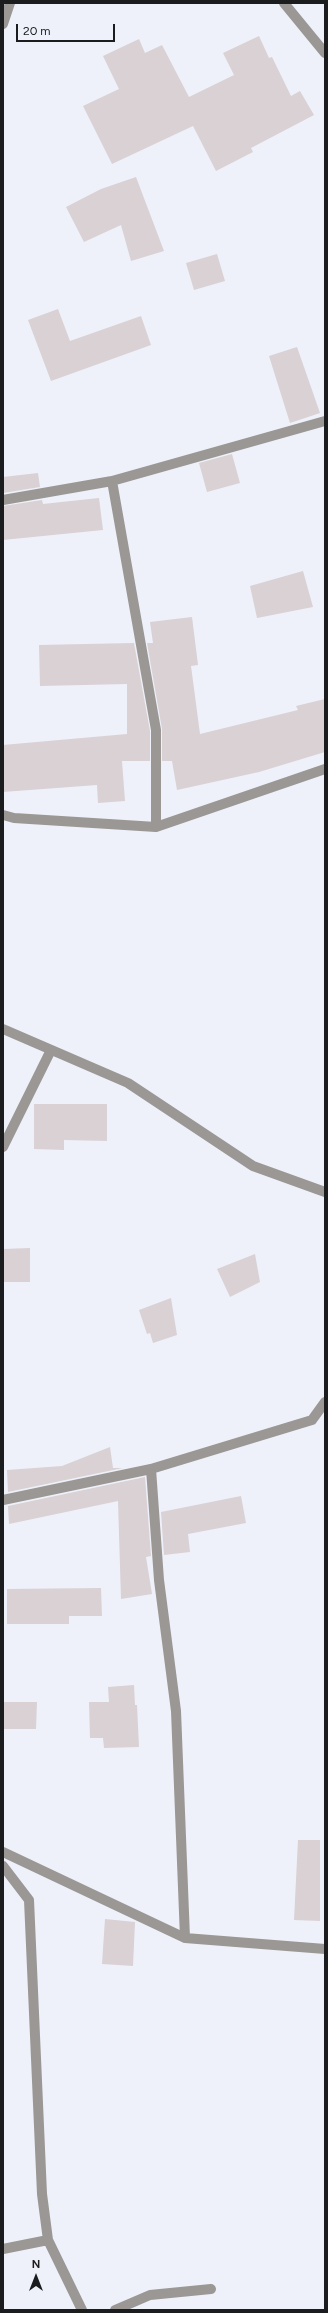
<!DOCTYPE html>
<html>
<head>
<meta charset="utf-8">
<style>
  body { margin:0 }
  #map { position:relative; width:328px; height:2313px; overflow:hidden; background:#eef1f9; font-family:Figtree,sans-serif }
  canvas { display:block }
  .frame { position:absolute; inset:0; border:4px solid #1b1c1e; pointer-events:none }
  .north { position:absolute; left:16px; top:2257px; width:40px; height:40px; -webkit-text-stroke:3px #eef1f9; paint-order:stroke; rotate:0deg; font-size:11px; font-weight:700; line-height:16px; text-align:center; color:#1b1c1e }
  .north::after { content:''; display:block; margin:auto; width:14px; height:18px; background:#1b1c1e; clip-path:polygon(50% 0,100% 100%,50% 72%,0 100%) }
  .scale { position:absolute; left:16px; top:24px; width:99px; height:18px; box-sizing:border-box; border:2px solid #1b1c1e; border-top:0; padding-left:5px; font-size:12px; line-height:14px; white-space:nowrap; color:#1b1c1e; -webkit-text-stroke:3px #eef1f9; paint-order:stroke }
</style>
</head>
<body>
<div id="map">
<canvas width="328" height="2313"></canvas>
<div class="frame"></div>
<div class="north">N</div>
<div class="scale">20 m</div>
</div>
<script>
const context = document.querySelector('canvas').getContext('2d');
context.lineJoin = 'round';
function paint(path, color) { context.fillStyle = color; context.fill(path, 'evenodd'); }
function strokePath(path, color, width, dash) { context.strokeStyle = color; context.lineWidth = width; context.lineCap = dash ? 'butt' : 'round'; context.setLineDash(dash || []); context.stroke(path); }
const building = new Path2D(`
  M259,36L269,58L272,57L291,96L300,91L314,115L251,148L253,152L216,171L193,126L112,164L83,106L119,89L103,56L139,39L145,53L162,45L189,97L234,75L223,53Z
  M136,177L164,251L131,261L121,225L84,242L66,207L101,189Z
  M217,254L225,281L194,290L186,263Z
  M58,309L70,341L141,316L151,345L51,381L28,320Z
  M297,347L320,413L290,423L269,356Z
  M232,454L240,483L207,492L199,463Z
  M38,473L40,487L3,493V477Z
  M99,498L103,530L3,540V506L42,500L43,504Z
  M303,571L313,607L257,618L250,586Z
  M192,617L198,665L191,666L200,734L298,710L296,706L325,699V752L259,772L177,790L172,761H162V729L147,643H153L150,622Z
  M134,643L150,731V761H122L125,801L98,803L97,785L3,792V745L127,734V684L40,686L39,645Z
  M34,1104H107V1141L64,1140V1150L34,1149Z
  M30,1248V1282H3V1249Z
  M255,1254L260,1282L230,1297L217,1269Z
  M171,1298L177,1335L153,1343L150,1333L147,1334L139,1310Z
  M110,1447L113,1468H123L8,1492L7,1470L62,1466Z
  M145,1477L151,1556L146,1557L152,1594L121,1599L118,1501L9,1524L8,1506Z
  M241,1496L246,1523L188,1534L190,1552L164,1555L161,1512Z
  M101,1588L102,1616H69V1624H7V1589Z
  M134,1685L135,1705H137L139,1747L104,1748L103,1738H90L89,1702H109L108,1687Z
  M3,1702H37L36,1729H3Z
  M298,1840H320V1921L294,1920Z
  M105,1919L135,1922L133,1966L102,1964Z`);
const minor = new Path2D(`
  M284,3L325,53
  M3,24L10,3
  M112,481L156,730V827
  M3,500L112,481L325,421
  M3,815L14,818L156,827L325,769
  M3,1029L128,1083L253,1166L325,1192
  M3,1147L51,1050
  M3,1500L151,1469
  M3,1852L185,1938L325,1949
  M3,1866L29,1900L42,2194L48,2240L82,2310
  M185,1938L176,1711L159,1580L151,1469L312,1420L325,1402
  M3,2249L48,2240
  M115,2310L150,2295L211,2289`);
paint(building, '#d9d1d4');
strokePath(minor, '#9a9795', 10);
</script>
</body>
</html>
